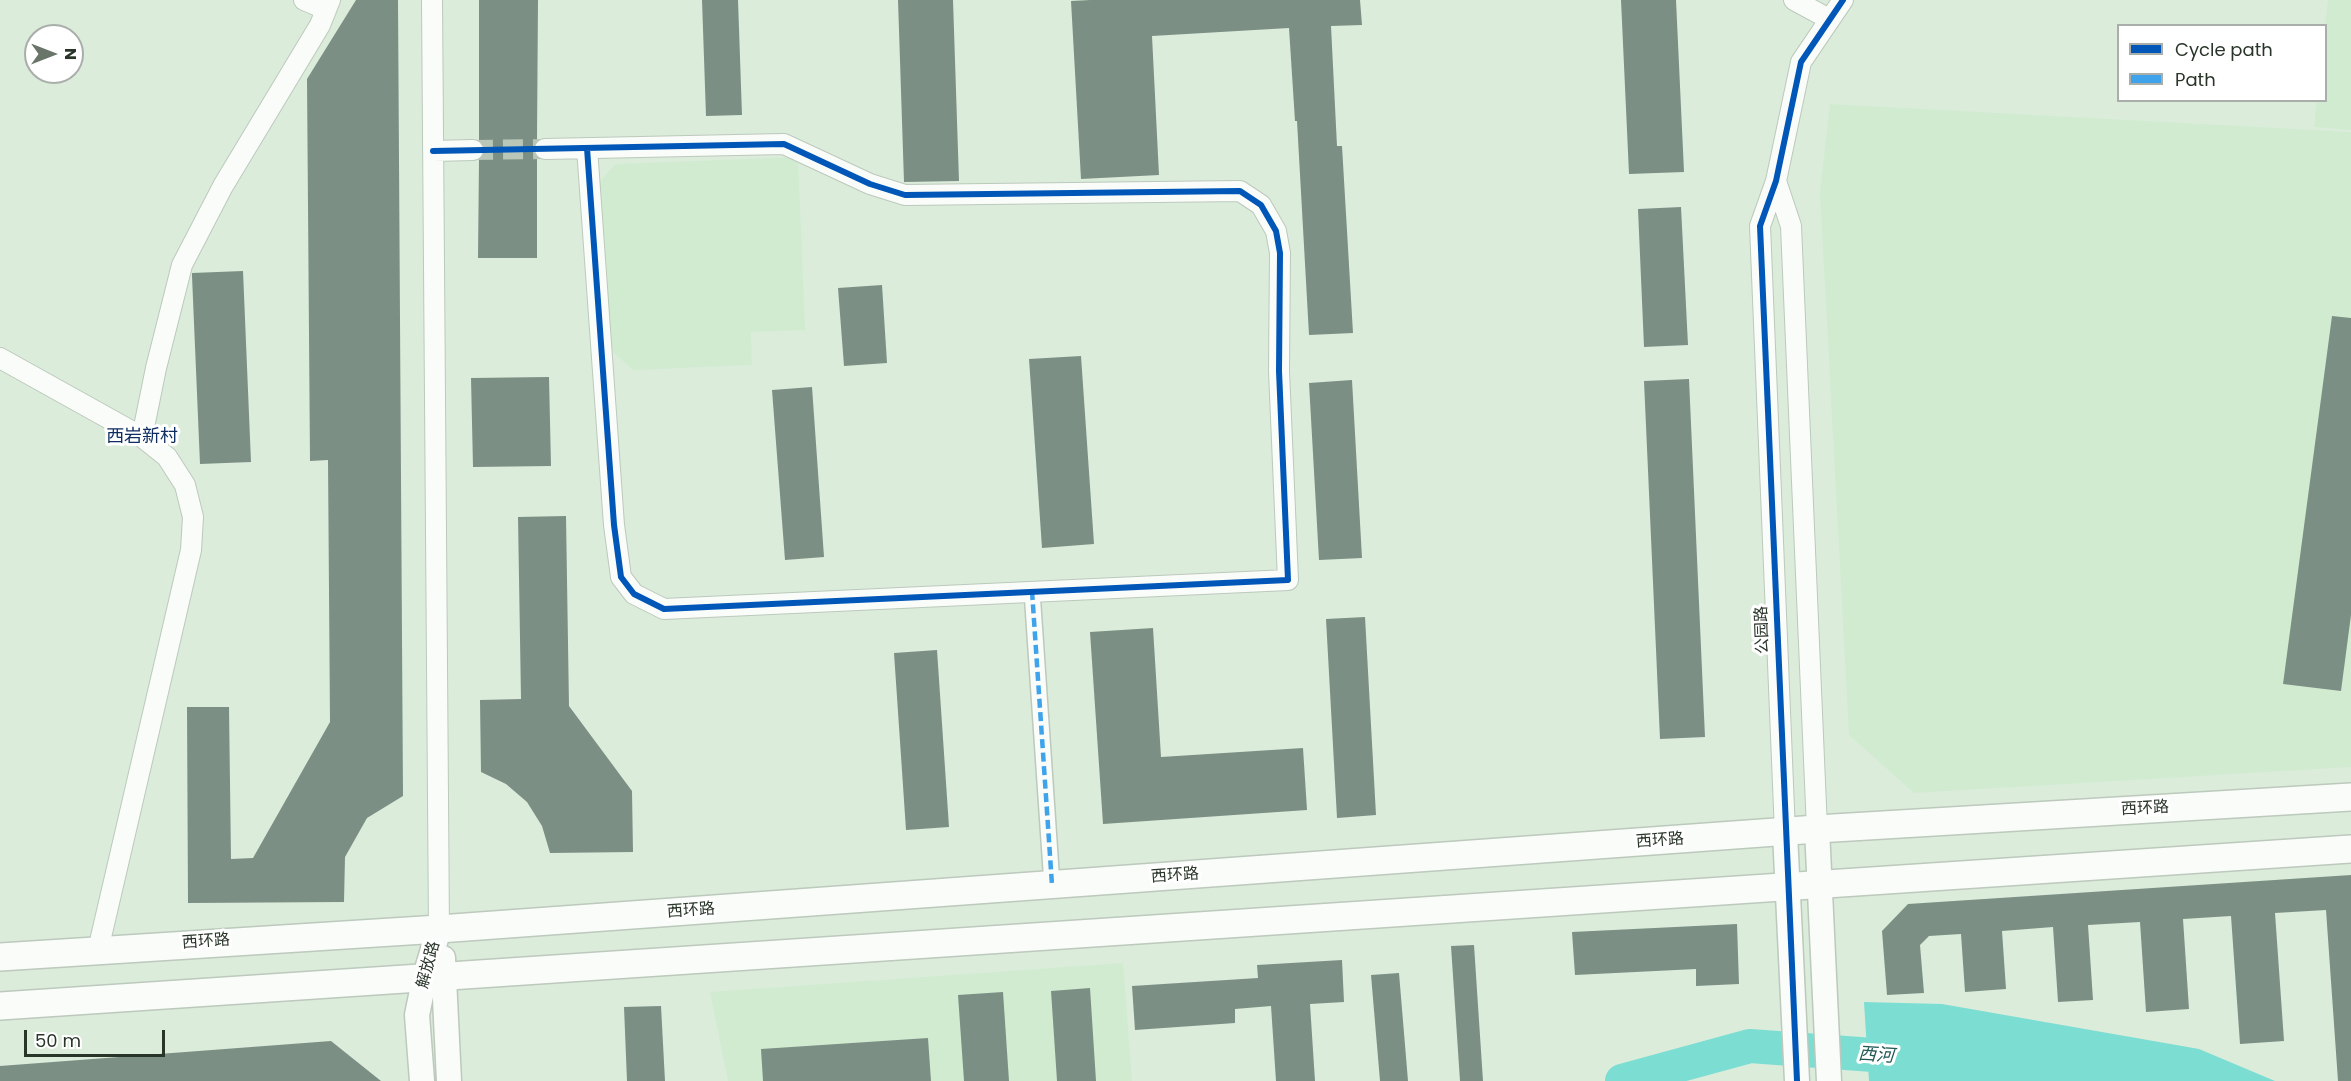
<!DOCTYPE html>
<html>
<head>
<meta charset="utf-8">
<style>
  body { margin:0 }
  #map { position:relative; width:2351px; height:1081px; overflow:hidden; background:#dbecdb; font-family:Poppins,sans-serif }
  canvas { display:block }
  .legend { position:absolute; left:2117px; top:24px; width:210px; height:78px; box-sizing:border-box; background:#fff; border:2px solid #aaaeaa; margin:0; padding:8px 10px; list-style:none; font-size:18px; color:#2a352a }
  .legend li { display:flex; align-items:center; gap:12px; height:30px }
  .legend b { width:30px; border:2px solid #aaaeaa }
  .north { position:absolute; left:24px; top:24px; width:60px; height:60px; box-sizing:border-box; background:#fff; border:2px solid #aaaeaa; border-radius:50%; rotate:90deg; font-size:16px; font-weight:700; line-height:24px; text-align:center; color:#2a352a }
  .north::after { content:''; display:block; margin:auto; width:21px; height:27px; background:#687568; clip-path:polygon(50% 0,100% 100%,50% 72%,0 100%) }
  .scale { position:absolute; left:24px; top:1030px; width:141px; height:27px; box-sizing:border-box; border:3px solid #2a352a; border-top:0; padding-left:8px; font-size:18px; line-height:21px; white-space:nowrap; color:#2a352a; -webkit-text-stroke:4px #fff; paint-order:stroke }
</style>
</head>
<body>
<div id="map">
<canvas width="2351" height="1081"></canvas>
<ul class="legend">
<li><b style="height:8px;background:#0057b8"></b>Cycle path</li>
<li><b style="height:8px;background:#3ea3eb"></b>Path</li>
</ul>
<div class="north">N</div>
<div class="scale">50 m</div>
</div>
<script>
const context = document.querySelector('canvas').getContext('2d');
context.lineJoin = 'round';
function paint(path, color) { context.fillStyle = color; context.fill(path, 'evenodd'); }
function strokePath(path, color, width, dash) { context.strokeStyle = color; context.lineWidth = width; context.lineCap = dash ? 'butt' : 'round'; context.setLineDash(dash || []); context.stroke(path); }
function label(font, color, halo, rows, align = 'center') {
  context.font = font + ' Poppins,"Noto Sans SC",sans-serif'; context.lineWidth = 6; context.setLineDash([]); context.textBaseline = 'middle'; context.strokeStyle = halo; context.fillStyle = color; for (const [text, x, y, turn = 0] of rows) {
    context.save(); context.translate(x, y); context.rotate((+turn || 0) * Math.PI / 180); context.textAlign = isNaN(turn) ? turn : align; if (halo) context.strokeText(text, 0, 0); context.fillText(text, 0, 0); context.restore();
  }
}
const built = new Path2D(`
  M2328,0H2351V130L2314,127L2317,101L2326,100L2325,25Z
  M1830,104L2351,132V767L1914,793L1849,735L1820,193Z
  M798,157L805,330L751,332L752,365L633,370L611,350L599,183L615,164Z
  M1123,963L1132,1081H728L710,992Z`);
const water = new Path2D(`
  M1864,1002L1942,1004L2199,1049L2275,1081H1869Z`);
const river = new Path2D(`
  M1622,1081L1750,1046L1914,1058`);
const building = new Path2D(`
  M356,0H398L403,796L367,818L345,857L344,902L188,903L187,707H229L231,859L253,858L330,722L328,460L310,461L307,79Z
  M479,0H538L537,140L533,149L537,158V258H478L479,160L485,150L483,144L479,140Z
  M702,0H738L742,115L706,116Z
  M898,0H953L959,181L904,182Z
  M1090,0H1360L1362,25L1331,26L1337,146H1342L1353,333L1309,335L1297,121H1295L1289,28L1152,36L1159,175L1081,179L1071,1Z
  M1621,0H1676L1684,172L1629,174Z
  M1681,207L1688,345L1644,347L1638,209Z
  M243,271L251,462L200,464L192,276V273Z
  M882,285L887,363L844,366L838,288Z
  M2332,316L2351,318V615L2341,691L2283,684Z
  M1081,356L1094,544L1042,548L1029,359Z
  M549,377L551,466L473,467L471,378Z
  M1689,379L1705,737L1660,739L1644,381Z
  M1352,380L1362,558L1319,560L1309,383Z
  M812,387L824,557L785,560L772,390Z
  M566,516L569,706L632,791L633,852L550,853L542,826L527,802L506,784L481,772L480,700L521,699L518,517Z
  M1365,617L1376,815L1337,818L1326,619Z
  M1153,628L1161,757L1303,748L1307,810L1103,824L1090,632Z
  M937,650L949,827L906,830L894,653Z
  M2351,875V1081H2338L2326,910L2275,913L2284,1041L2240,1044L2231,916L2183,919L2189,1009L2146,1012L2140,922L2088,925L2093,1000L2058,1002L2053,927L2002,931L2006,989L1965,992L1961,934L1929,936L1920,945L1924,993L1887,995L1882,931L1908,904Z
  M1737,924L1739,984L1696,986V969L1575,975L1572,932Z
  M1474,945L1483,1081H1460L1451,946Z
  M1342,960L1344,1002L1310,1004L1315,1081H1276L1271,1006L1235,1009V1023L1135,1030L1132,986L1258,978L1257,965Z
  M1399,973L1408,1081H1380L1371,975Z
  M1090,988L1096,1081H1057L1051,991Z
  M1003,992L1009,1081H964L958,995Z
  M661,1006L665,1081H627L624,1007Z
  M928,1038L931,1081H763L761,1049Z
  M331,1041L381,1081H0V1066Z`);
const minorTunnel = new Path2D(`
  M473,150L545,149`);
const pedestrian = new Path2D(`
  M1032,591L1052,885`);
const minor = new Path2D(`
  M304,0L325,9
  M432,0L439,929
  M1794,0L1829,19
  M545,149L784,144L870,184L905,195L1240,191L1261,205L1276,231L1280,253L1279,371L1288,580L664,609L634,594L621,577L614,525L587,148
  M433,151L473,150
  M1776,181L1791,226L1817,829
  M0,358L142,437L167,457L185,485L193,517L191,550L98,950
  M142,437L156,368L182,265L223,186L320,25L330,0
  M1785,833L1760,226L1776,181L1801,62L1843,0`);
const tertiary = new Path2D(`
  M1817,829L1829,1081
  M1785,833L1797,1081
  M443,958L449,1081
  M422,1081L417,1015L425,976L439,929`);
const secondary = new Path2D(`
  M0,957L439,929L1817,829L2351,797
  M0,1006L2351,849`);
const quiet = new Path2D(`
  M1032,591L1052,885`);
const cycleway = new Path2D(`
  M433,151L784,144L870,184L905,195L1240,191L1261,205L1276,231L1280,253L1279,371L1288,580L664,609L634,594L621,577L614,525L587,148
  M1797,1081L1760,226L1776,181L1801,62L1843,0`);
const streetNames = [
  ["公园路",1763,630,-92],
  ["西环路",2145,809,-3],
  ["西环路",1660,841,-4],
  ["西环路",1175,876,-4],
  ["西环路",691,911,-4],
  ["西环路",206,942,-4],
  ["解放路",429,965,-75]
];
const neighbourhoodNames = [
  ["西岩新村",142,437]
];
const waterNames = [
  ["西河",1876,1056,4]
];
paint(built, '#d1ebd1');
paint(water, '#7cddd3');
strokePath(river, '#7cddd3', 34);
paint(building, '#7c8f84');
strokePath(minorTunnel, '#b8c7b8', 20, [20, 10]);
strokePath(pedestrian, '#bcc9bc', 18);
strokePath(minor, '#bcc9bc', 22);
strokePath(tertiary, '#bcc9bc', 27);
strokePath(secondary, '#bcc9bc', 30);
strokePath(pedestrian, '#fafcfa', 15);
strokePath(minor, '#fafcfa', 20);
strokePath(tertiary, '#fafcfa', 24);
strokePath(secondary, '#fafcfa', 27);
strokePath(quiet, '#3ea3eb', 4.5, [9, 4.5]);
strokePath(cycleway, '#0057b8', 6);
label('16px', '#2a352a', '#fff', streetNames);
label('18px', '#0e2e62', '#fff', neighbourhoodNames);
label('italic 18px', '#225856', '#fff', waterNames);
</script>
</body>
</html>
